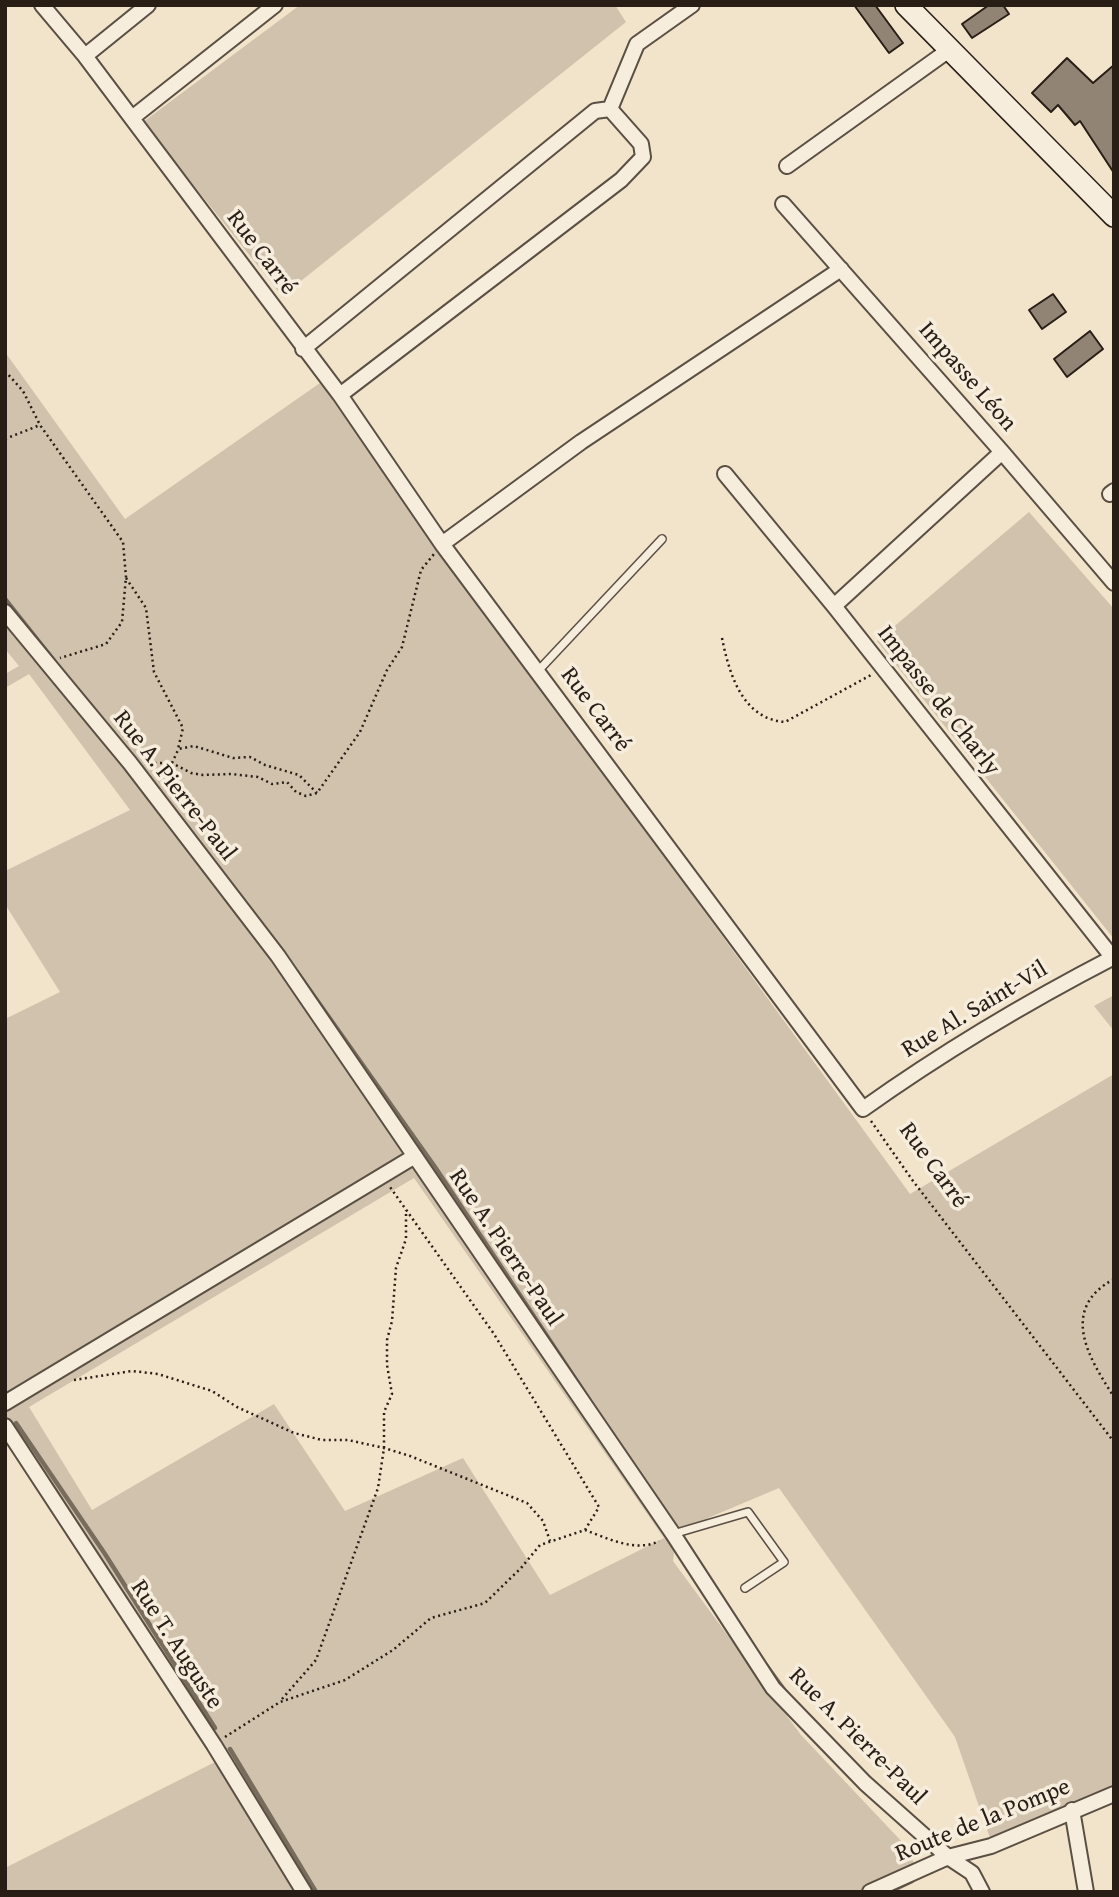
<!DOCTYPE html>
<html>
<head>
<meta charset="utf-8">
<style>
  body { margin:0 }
  #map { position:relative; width:1119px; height:1897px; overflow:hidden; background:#f2e3cb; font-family:"Gentium Book Plus",serif }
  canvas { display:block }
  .frame { position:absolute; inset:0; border:7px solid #281e16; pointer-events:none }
</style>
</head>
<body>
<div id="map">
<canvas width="1119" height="1897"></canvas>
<div class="frame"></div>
</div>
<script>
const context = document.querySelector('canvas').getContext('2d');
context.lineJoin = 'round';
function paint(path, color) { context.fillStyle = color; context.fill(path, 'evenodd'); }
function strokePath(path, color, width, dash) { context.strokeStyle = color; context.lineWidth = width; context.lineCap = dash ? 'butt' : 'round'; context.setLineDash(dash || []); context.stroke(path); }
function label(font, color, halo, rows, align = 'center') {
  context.font = font + ' "Gentium Book Plus",serif'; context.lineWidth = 7; context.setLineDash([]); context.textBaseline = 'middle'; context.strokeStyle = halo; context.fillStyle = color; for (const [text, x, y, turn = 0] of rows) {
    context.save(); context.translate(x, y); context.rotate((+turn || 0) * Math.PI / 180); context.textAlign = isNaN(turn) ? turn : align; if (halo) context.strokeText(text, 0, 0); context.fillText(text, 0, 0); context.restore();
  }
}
const green = new Path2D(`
  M300,5H615L626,22L282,296L143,122Z
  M5,352L125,519L320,383L910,1194L1114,1074V1791L991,1841L955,1737L779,1488L708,1518L675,1544L673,1561L801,1735L905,1845L919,1873L880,1892H5V1868L215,1762L185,1710L5,1440V1019L60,992L5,904V871L130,810L29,674L5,688V674L19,666L5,649ZM414,1178L664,1538L550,1595L463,1458L345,1511L274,1404L92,1510L29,1407Z
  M1029,512L1114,609V939L877,641Z
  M1114,995V1031L1094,1006Z`);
const stream = new Path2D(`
  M5,599L55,662
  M297,972L435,1167L590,1401
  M16,1423L105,1554L215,1728
  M766,1665L788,1695
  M230,1749L316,1892
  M889,1892L912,1881`);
const building = new Path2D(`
  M854,5H875L903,43L889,53Z
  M989,5H1003L1009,14L972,38L962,24Z
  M1067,58L1093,83L1114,65V173L1080,121L1075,125L1058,105L1051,112L1032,93Z
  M1053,294L1066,312L1042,329L1029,310Z
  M1090,331L1103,349L1067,377L1054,359Z`);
const path = new Path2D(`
  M5,371L23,391L40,425L123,542L126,577L122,622L106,644L60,658
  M5,439L40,425
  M126,578L146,608L154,672L183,728L178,749L194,746L233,758L250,757L265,765L299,775L317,793
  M722,638C729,673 742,719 785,722L871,675
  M149,763H172L191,773L203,775L231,774L258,777L272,784L287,782L296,792L306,796L317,793L360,732L387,670L402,647L421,570L434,554
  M172,763L178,750
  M871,1121L913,1181L1114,1442
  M1114,1279C1059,1309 1088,1357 1114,1397
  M74,1380L132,1371L158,1374L212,1391L237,1407L294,1433L322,1440H348L384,1448L410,1456L527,1503L543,1521L550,1541
  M585,1530C607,1538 636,1553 659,1541
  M282,1699L316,1660L378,1488L384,1448V1412L392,1394L387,1365V1340L392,1321L396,1268L406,1239V1210
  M225,1737L280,1702L345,1680L393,1650L431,1618L485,1603L521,1568L540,1545L585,1530L599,1507L494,1334L390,1187`);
const service = new Path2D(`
  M538,671L662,539
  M673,1534L748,1512L784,1562L745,1588`);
const minor = new Path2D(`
  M42,5L85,56L340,395L442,544L863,1109C943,1052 1027,1002 1114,957
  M85,56L148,5
  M610,109L637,44L692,5
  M132,118L275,5
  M787,166L949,50
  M783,204L1002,452L1114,583
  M303,349L595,111L610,109L641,144L643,157L621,180L340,395
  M725,474L834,606L1113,958
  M1110,494L1114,491
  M442,544L581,442L841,269
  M834,606L1002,452
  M5,612L130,763L278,956L673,1534L773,1688L865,1783L948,1857L972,1873L982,1892
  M5,1403L415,1156
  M5,1426L214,1745L304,1892
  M1072,1810L1086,1892
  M870,1892L948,1857L991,1846L1114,1794`);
const secondary = new Path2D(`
  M906,5L1114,216`);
const streetNames = [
  ["Rue Carré",261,253,53],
  ["Impasse Léon",967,377,49],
  ["Impasse de Charly",938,701,52],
  ["Rue Carré",595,710,53],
  ["Rue A. Pierre-Paul",174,786,52],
  ["Rue Al. Saint-Vil",975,1010,-31],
  ["Rue Carré",933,1166,54],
  ["Rue A. Pierre-Paul",505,1248,56],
  ["Rue T. Auguste",176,1645,57],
  ["Rue A. Pierre-Paul",857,1737,45],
  ["Route de la Pompe",983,1821,-22]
];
paint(green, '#d0c2ac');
strokePath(stream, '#786c5d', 4.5);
paint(building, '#918474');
strokePath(building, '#281e16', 2);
strokePath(service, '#5a4f43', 10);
strokePath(minor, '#5a4f43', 18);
strokePath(secondary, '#281e16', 24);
strokePath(path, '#281e16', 2.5, [2, 3.5]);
strokePath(service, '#f7eddd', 7);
strokePath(minor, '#f7eddd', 14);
strokePath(secondary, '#f7eddd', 21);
label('24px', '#281e16', '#f7eddd', streetNames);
</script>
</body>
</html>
